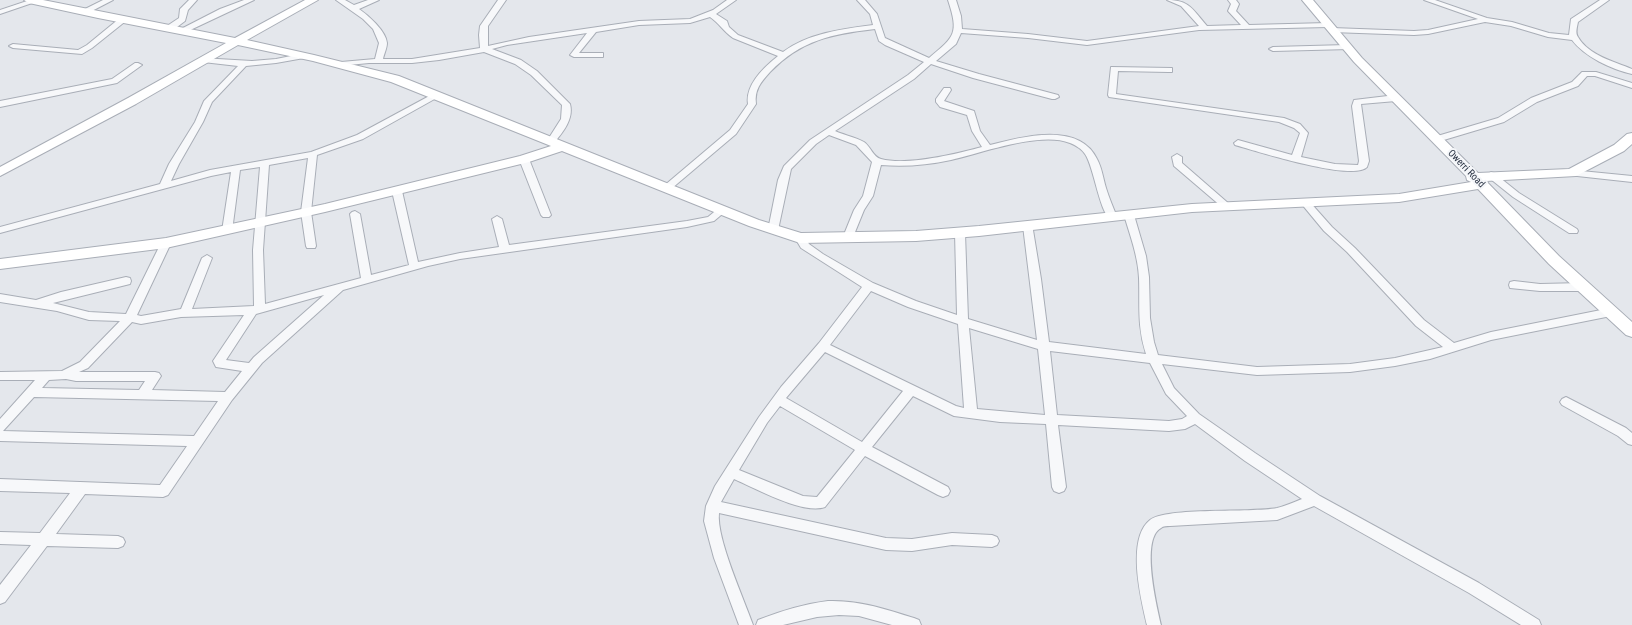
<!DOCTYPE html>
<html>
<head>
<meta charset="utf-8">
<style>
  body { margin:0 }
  canvas { display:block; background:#e4e7ec }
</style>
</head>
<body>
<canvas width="1632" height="625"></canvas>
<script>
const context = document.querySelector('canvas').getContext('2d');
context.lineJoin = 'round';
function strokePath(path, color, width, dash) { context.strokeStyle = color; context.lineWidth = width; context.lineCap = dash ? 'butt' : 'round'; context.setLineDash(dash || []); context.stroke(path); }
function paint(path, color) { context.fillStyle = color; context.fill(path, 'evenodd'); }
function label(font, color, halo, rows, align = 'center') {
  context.font = font + ' "Roboto Condensed",sans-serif'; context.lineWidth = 4; context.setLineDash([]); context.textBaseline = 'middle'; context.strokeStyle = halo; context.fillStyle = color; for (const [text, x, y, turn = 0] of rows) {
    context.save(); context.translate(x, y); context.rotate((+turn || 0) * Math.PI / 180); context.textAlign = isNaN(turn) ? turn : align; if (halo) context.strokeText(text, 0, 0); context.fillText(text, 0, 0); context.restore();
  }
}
const street = new Path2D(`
  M30,0H41L0,14V10Z
  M103,0H113L86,14H83L79,12Z
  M189,0H197L188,10L185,21L173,30H167V26L179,18L180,9Z
  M244,0H254L186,32H180L179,30L220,9Z
  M336,0H345L354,5L368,0H379L359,9C368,15 386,31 387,43C387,48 384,54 383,59H412L480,48L479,35L480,26L498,0H506L488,26V46L529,37L639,21L690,19L713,10L727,0H736L716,14L727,21L729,27L738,35L783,52C809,33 842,29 873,25L870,14L857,0H865L877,14L885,38L929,58C955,36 959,34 948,0H956L961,16L962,29L1028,34L1087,41L1199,26L1181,6L1167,0C1190,0 1193,10 1207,26L1241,25L1228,11L1231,4L1228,0H1236L1239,4L1236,11L1249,25L1328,23L1332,25L1328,27L1199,30L1087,45L1028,38L961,33L956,44L936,61L979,74L1058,95L1059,97L1055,99H1052L973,78L931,64L914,79L835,131C844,135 855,137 864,142C871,147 873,157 881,159C907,166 956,154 982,147L972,131L967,115L940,107L936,102V99L944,88H950L951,90L944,101L974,111L980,131L990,145C1021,137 1079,121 1097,159C1102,168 1103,178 1106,188C1109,198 1113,207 1117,217L1112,220C1100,217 1094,166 1085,154C1082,149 1075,145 1070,143C1040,131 982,153 951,160C928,165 904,167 881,165L873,196L864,210L853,237L848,240L843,237L854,210L863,196L872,162L856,145L829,135L816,144L791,169L778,230L773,233L768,230L778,180L784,166L810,140L908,75L924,62L885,45L879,41L875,29C832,34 801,40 770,72C761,82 754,90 756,104L736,134L671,189L668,190L663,187L665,185L730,130L748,104C745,85 764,67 778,56L733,38C724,32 719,23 710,17L690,23L639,25L596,32L579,53H603V57H574L570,55L587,33L507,45L492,49L521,60L537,71L570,104C574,119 563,132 554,143L551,144L547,141L561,119L562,105L531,75L515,64L484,52L439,60L412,63H369L338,66V62H341L375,59L379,43L373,29L363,19Z
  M1424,0H1435L1487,18L1512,22L1549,33L1569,35L1571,19L1600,0H1609L1578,22C1577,27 1575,33 1578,37C1588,55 1615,62 1632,69V74C1611,69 1585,57 1572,40L1548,37L1511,26L1485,22L1428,34L1414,35L1332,32L1328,30L1332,28L1414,31L1428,30L1478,19Z
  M120,18H123L127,20L92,48L82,54L13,48L9,46L13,44L78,50L87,45Z
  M1347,45L1351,47L1350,49L1273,51L1269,49L1273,47Z
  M301,54L305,56L304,58L276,63L246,66L212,102L203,122L179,164L171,181L210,170L311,152L357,135L433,94H439L440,96L363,139L317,155L311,212L316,246L315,248H307L306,246L301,212L308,158L269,165L263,250L265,304L361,278L350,214L352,212L355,211L360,214L371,275L409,265L392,191L397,188L402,191L418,262L460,253L499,247L492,219L497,216L502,219L509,245L687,221L708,217L719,208H725L727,210L714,221L687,227L460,259L428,266L343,290L262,363L232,400L168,495L163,497L85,494L56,534L118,536L123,538L125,542L123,546L118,548L47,546L5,602L0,604V585L31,545L0,544V532L40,533L70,493L0,491V479L160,485L187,446L0,441V419L35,380H0V372L62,371L80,362L120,321L89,320L57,311L0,302V294L36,300L61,292L126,277L130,278L131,281L130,284L53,303L89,312L126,314L161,243L166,240L171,243L137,315L141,316L181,309L202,258L207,255L212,258L192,309L254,306L253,250L260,167L240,170L232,231L227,234L222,231L231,172L211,176L0,233V227L160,184L169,164L195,122L204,101L238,66L203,62H200V58L252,61L276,59ZM324,295L254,357L249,363L226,360L256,314ZM244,315L213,361L216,367L242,371L225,392L152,390L161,376L159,373L155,372H79L88,368L132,322L141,324L181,317ZM66,379L76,381H145L139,390L42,388L49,380ZM34,397L218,401L194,436L3,431Z
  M135,63H138L142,65L117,83L0,107V101L112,79Z
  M1111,67L1172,68V72H1169L1118,71L1116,94L1284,118L1300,124L1308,133L1301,157L1335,164L1358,165L1359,161L1352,106L1354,100L1396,95L1400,98L1396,101L1361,104L1369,161L1367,167C1353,182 1256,151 1235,145L1234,143L1238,140L1292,155L1300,133L1294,128L1279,122L1109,97L1108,95Z
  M1582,72H1596L1632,83V88L1595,76H1587L1578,86L1537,102L1504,122L1437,142L1433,139L1434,137L1498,118L1531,98L1572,82Z
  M1177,154L1182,157V163L1228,203L1230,205L1228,207H1222L1174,166L1172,157Z
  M524,156L529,159L551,215L549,217H543L541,215L519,159Z
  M1571,170L1632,176V182L1568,175L1566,173L1568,171Z
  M1491,172L1494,173L1519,193L1577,229L1578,231L1577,233H1569L1513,197L1488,177L1486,175Z
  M1305,199L1308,200L1332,227L1355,248L1424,320L1454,343L1491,332L1611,308L1615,309L1616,312L1615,315L1611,316L1491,340L1430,359L1395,366L1350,372L1257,375L1162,364L1174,388L1199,414L1255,453L1320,496L1479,583L1539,620L1541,625H1521L1469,593L1314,506L1277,520L1170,526C1167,526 1163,526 1161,528C1140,539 1157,607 1161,625H1147C1141,599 1126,539 1150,520C1166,507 1252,513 1277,508C1285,506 1294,502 1302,499L1245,461L1195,424L1185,429L1169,431L1058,425L1066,487L1064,491L1059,493L1054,491L1052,487L1046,424L1000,422L954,416L913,396L872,447L948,487L950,491L948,495L943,497L938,495L865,456L825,507C803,515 755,488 734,479L721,502L886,538L912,539L952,533L992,535L997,537L999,541L997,545L992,547L952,545L912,551L886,550L719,513C716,538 744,599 753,625H739L714,558L704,521L706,506L715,486L759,417L781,387L819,343L862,287L801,248L795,238L796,236H804L809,244L823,254L873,283L916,301L957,315L955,233L960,230L964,231L965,233L968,319L1037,340L1023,226L1024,224H1032L1041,279L1049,342L1146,354C1137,326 1140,306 1139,278C1138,256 1130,235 1124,215L1129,212L1134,215L1146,256L1149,277L1150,318L1154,342L1158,355L1257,367L1350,364L1395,358L1443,347L1416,326L1347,252L1324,231L1300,202ZM871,291L908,307L958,324L964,408L956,406L830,345ZM969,328L1038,349L1045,415L977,409ZM1050,351L1150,363L1166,394L1187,416L1182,419L1169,421L1057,415ZM825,352L903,391L862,442L786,398ZM780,406L855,450L817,497L803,496L739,470L767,423Z
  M1514,281L1540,284L1583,283L1587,284L1588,287L1587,290L1583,291H1540L1510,288L1509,285L1510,282Z
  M1566,397L1626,428L1632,433V445L1628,444L1618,436L1562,405L1560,402L1562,399Z
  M828,601C859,600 885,609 914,618L919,620L921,625H892L859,616L839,615L817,617L783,625H756L758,620C781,611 804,604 828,601Z`);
const secondary = new Path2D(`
  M24,0H43L235,38L305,0H318L247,40L314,55L399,76L759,220L801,233L916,231L979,226L1192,204L1399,194L1471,182L1467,180L1466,176L1354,62L1302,0H1313L1362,58L1478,173L1569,169L1614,145L1627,134L1632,133V144L1624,151L1576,176L1486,181L1559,256L1632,322V337L1626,335L1549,264L1478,189L1399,202L1192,212L979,236L916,241L800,243L749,226L562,151L529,162L325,212L166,248L0,269V259L166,238L325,204L520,156L551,146L391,82L313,61L238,45L136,104L0,176V167L128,98L226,43L98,18L29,3Z`);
const streetNames = [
  ["Owerri Road",1466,169,46]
];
strokePath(street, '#a9aeb7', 2);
strokePath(secondary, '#a9aeb7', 2);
paint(street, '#f7f8fa');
paint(secondary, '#fff');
label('10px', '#2b3445', '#f4f6f9', streetNames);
</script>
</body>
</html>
